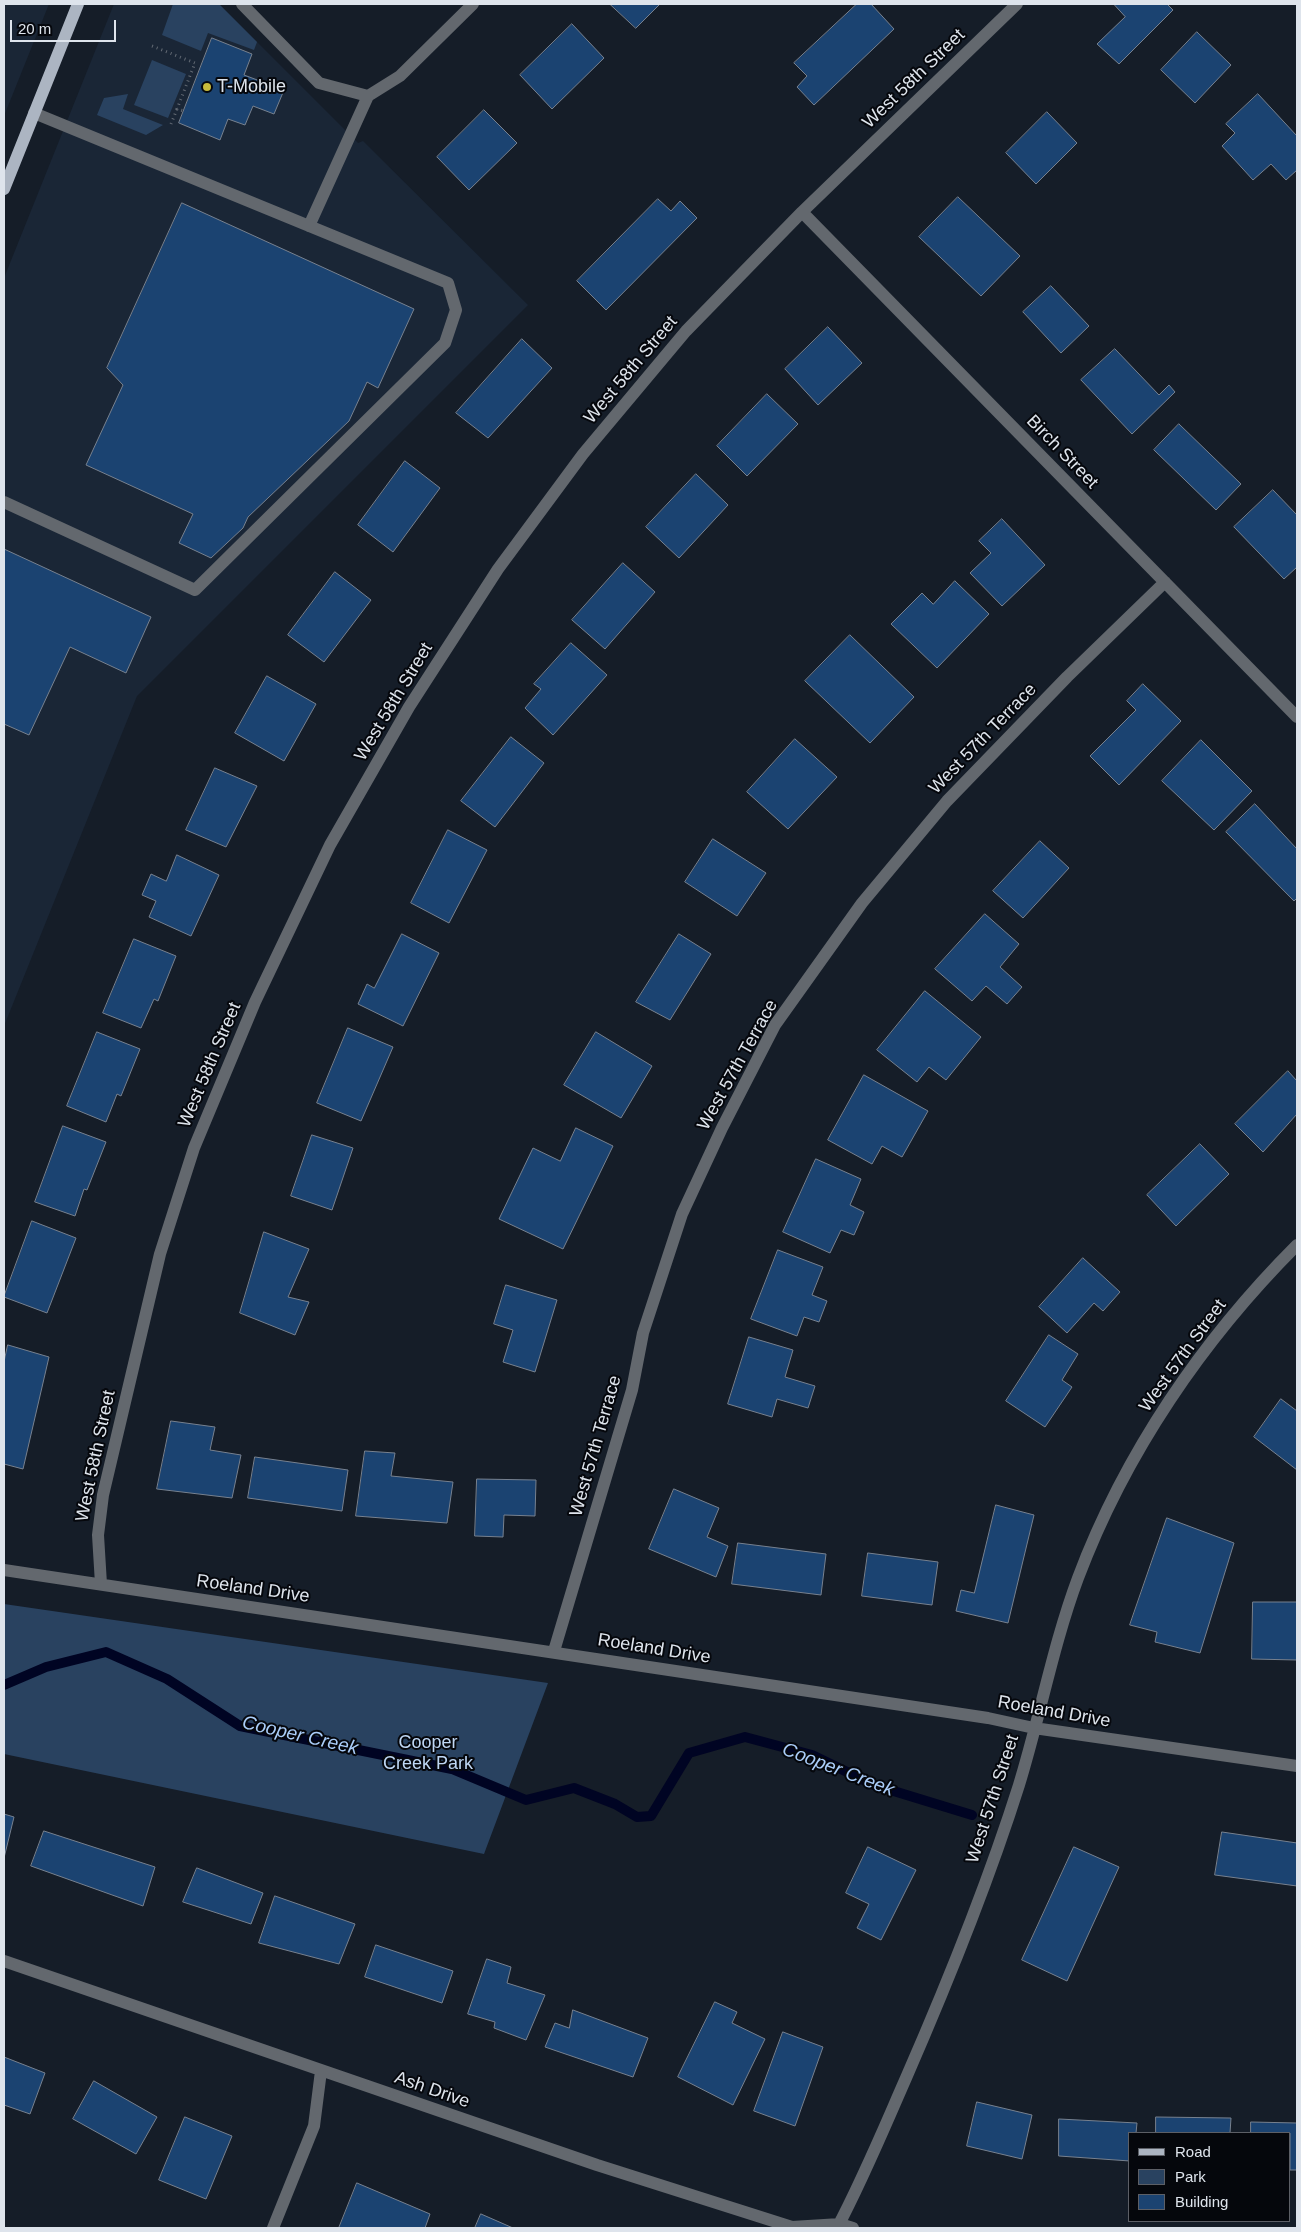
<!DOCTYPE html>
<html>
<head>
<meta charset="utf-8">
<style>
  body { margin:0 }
  #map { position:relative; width:1301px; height:2232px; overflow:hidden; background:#151d28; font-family:Arial,sans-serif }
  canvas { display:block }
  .frame { position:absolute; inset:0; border:5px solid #dee4ec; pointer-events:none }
  .legend { position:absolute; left:1128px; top:2132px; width:162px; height:90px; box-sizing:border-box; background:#05070c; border:1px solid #5c5f66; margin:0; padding:6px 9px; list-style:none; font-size:15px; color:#dee4ec }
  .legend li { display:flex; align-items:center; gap:10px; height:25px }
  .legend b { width:25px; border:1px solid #5c5f66 }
  .scale { position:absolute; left:10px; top:20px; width:106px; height:22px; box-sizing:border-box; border:2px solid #dee4ec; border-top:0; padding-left:6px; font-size:15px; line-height:18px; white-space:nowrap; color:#dee4ec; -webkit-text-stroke:4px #05070c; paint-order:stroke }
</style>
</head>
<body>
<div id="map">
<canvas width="1301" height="2232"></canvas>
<div class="frame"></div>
<ul class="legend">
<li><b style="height:6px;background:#acb5c2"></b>Road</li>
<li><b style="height:14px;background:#294260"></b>Park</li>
<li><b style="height:14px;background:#1b4371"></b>Building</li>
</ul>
<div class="scale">20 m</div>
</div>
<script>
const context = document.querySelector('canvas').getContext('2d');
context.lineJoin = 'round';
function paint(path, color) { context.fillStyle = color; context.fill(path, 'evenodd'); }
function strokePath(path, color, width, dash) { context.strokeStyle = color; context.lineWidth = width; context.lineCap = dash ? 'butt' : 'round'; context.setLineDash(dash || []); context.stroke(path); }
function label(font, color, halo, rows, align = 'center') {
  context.font = font + ' Arial,sans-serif'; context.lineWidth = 4; context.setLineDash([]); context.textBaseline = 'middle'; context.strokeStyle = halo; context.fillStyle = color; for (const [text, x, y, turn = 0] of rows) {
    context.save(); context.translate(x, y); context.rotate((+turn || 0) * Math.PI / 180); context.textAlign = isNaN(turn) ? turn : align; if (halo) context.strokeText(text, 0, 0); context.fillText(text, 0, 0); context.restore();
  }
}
const built = new Path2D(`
  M4,4H49L4,116Z
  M114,4H219L358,143L363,141L528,305L137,696L4,1026V278Z`);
const green = new Path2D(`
  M173,4H219L257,42L254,50L208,33L201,51L162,35Z
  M152,60L186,74L168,118L134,105Z
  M128,94L123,109L163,125L146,135L97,115L104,98Z
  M4,1604L548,1683L484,1854L4,1754Z`);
const stream = new Path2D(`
  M4,1685L46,1667L106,1652L167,1679L240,1726L452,1769L526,1800L574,1788L615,1804L637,1817L651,1816L689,1753L745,1737L812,1755L874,1785L972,1815`);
const building = new Path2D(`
  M610,4H660L636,28Z
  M857,4H871L894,29L814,105L797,87L807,76L794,63Z
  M1114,4H1167L1173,10L1119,64L1097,44L1125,17Z
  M572,24L604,58L552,109L520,75Z
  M1197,32L1231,65L1195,103L1161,70Z
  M212,38L252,54L244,75L284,90L274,114L253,106L245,125L228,119L220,140L179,123Z
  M1258,94L1297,136V170L1286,180L1271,164L1253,180L1222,146L1235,133L1226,124Z
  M484,110L517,143L469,190L437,157Z
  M1047,112L1077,143L1036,184L1006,153Z
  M958,197L1020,256L981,296L919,237Z
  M658,199L671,211L680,201L697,218L606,310L577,281Z
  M182,203L414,309L378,388L367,382L349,421L248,517L243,528L211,558L179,543L193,514L86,465L123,385L107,368Z
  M1051,286L1089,326L1061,353L1023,312Z
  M828,327L862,363L818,405L785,369Z
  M522,339L552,368L488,438L456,413Z
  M1115,349L1159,395L1169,385L1175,392L1132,434L1081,380Z
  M767,394L798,424L747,476L717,446Z
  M1179,424L1241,484L1216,510L1154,450Z
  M405,461L440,488L393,552L358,525Z
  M696,474L728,505L679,558L646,527Z
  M1273,490L1297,515V567L1284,579L1234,527Z
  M1002,519L1045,565L1002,606L970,573L991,553L979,541Z
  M4,549L151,617L126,673L70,647L29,735L4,724Z
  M623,563L655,592L605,649L572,620Z
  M335,572L371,600L324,662L288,635Z
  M955,581L989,614L937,668L891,624L922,593L933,604Z
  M850,635L914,697L870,743L805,681Z
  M571,643L607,675L553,735L525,708L541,689L534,684Z
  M267,676L316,704L284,761L235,733Z
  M1143,684L1181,721L1119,785L1090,756L1136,710L1127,701Z
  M511,737L544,763L495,827L461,801Z
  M795,739L837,777L788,829L747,792Z
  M1201,740L1252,791L1214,830L1162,781Z
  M215,768L257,786L226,847L186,830Z
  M1255,804L1297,849V898L1294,901L1226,832Z
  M448,830L487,850L449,923L411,903Z
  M713,839L766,873L737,916L685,882Z
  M1040,841L1069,868L1023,918L993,891Z
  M177,855L219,875L191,936L149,917L156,901L142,895L151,874L166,881Z
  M985,914L1019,944L1000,967L1022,987L1007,1004L986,986L972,1001L935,969Z
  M402,934L439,953L403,1026L358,1004L367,984L374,988Z
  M679,934L711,954L670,1020L636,1002Z
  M134,939L176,956L158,1001L154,999L141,1028L103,1013Z
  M925,991L981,1037L946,1080L929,1067L917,1082L877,1050Z
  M348,1028L393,1047L361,1121L317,1103Z
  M97,1032L140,1049L121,1096L117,1094L106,1122L67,1106Z
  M596,1032L652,1066L621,1118L564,1085Z
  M1288,1071L1297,1081V1114L1263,1152L1235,1124Z
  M864,1075L928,1111L902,1157L882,1146L872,1164L828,1140Z
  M63,1126L106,1142L87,1190L84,1189L75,1216L35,1202Z
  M576,1128L613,1146L563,1249L499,1219L533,1148L560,1161Z
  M312,1135L353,1148L332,1210L291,1196Z
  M1200,1144L1229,1174L1176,1226L1147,1195Z
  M816,1159L861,1179L850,1205L864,1212L854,1235L841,1230L830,1253L783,1232Z
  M32,1221L76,1238L47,1313L4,1297Z
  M264,1232L309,1249L288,1297L309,1302L295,1335L240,1313Z
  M778,1250L823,1267L812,1295L827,1301L819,1322L804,1317L797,1336L751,1319Z
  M1083,1258L1120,1292L1103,1311L1094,1303L1067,1333L1039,1307Z
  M506,1285L557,1300L535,1372L503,1362L513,1330L494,1324Z
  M1049,1335L1078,1354L1062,1380L1072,1387L1045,1427L1006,1401Z
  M749,1337L793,1350L785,1377L815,1386L808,1408L777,1399L772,1417L728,1404Z
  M8,1345L49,1357L23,1469L4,1464V1362Z
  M1281,1399L1297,1411V1470L1254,1437Z
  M171,1421L215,1427L210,1450L241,1455L232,1498L157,1489Z
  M365,1451L395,1453L391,1476L453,1482L447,1523L356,1516Z
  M255,1457L348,1470L342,1511L248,1498Z
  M477,1479L536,1480L535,1516L504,1515L503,1537L475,1536Z
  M674,1489L719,1508L707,1537L728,1546L716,1577L649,1549Z
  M996,1505L1034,1515L1008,1623L956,1611L961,1590L974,1593Z
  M1167,1518L1234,1543L1200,1653L1155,1642L1157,1632L1130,1625Z
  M738,1543L826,1554L821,1595L732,1584Z
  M868,1553L938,1562L932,1605L862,1596Z
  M1253,1602H1297V1660L1252,1659Z
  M4,1814L14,1817L4,1858Z
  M44,1831L155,1867L143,1906L31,1866Z
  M1222,1832L1297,1843V1886L1215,1875Z
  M868,1847L916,1870L881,1940L857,1928L869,1904L846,1893Z
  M1074,1847L1119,1867L1067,1981L1022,1960Z
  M197,1868L263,1893L251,1924L183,1902Z
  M275,1896L355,1924L339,1964L259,1943Z
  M376,1945L453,1971L442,2003L365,1977Z
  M487,1959L511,1967L507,1983L545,1995L526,2040L494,2028L495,2022L468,2014Z
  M715,2002L737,2012L732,2023L765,2039L733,2105L678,2077Z
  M573,2010L648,2038L633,2077L545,2047L555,2023L569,2028Z
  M783,2032L823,2047L795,2126L754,2111Z
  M4,2057L45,2073L30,2114L4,2105Z
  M94,2081L157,2117L136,2154L73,2119Z
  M977,2102L1032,2115L1022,2159L967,2146Z
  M185,2117L232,2136L206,2199L159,2180Z
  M1156,2117L1231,2118L1230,2133H1156Z
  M1059,2119L1137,2123L1136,2133H1130V2161L1059,2156Z
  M1251,2122L1297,2123V2170H1290V2133H1251Z
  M357,2183L430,2214L425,2228H339Z
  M481,2214L513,2228H475Z`);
const path = new Path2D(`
  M152,46L195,63L177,109L184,111
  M171,124L177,109`);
const minor = new Path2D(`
  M242,4L319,83L368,96
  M368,96L400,76L473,4
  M802,212L1297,717
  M309,226L368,96
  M4,502L195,590L445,343L456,310L448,283L34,113
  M4,1570L988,1718L1034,1728L1297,1766
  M101,1584L98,1535L103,1495L160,1254L194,1148L255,1002L330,845L409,707L498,569L583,454L686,331L802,212L1017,4
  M554,1651L632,1390L643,1333L682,1214L722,1128L775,1025L862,903L947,801L1067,677L1165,582
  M4,1961L597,2165L792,2227L840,2224L853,2228
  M273,2228L314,2126L321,2071
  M837,2228C863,2179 884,2128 906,2078C947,1984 988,1883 1019,1785C1040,1717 1053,1645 1078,1578C1125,1453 1203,1339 1297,1245`);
const major = new Path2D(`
  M4,189L78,4`);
const markers = [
  [207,87,5,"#c7bb3c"]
];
const streetNames = [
  ["West 58th Street",914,79,-44],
  ["West 58th Street",631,370,-50],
  ["Birch Street",1062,452,46],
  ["West 58th Street",394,702,-59],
  ["West 57th Terrace",983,739,-46],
  ["West 58th Street",210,1065,-67],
  ["West 57th Terrace",738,1065,-61],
  ["West 57th Street",1183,1356,-54],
  ["West 57th Terrace",596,1446,-74],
  ["West 58th Street",96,1456,-78],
  ["Roeland Drive",253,1589,8],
  ["Roeland Drive",654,1649,9],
  ["Roeland Drive",1054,1712,10],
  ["West 57th Street",993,1799,-72],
  ["Ash Drive",432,2090,19]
];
const poiNames = [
  ["T-Mobile",217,87]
];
const parkNames = [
  ["Cooper",428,1743],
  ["Creek Park",428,1764]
];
const waterNames = [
  ["Cooper Creek",300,1736,13],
  ["Cooper Creek",838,1770,21]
];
paint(built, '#1a2636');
paint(green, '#294260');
strokePath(stream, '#000423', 10);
paint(building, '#1b4371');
strokePath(building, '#77818f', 1);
strokePath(path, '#636a74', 3, [1, 4]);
strokePath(minor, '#63686e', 12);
strokePath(major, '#acb5c2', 12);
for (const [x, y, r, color] of markers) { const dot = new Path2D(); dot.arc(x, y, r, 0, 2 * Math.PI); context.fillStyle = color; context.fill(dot); strokePath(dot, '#05070c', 2); }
label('18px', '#dee4ec', '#05070c', streetNames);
label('18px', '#dee4ec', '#05070c', poiNames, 'left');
label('18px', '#bfd7f4', '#05070c', parkNames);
label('italic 19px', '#aacdf9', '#05070c', waterNames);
</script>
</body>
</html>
